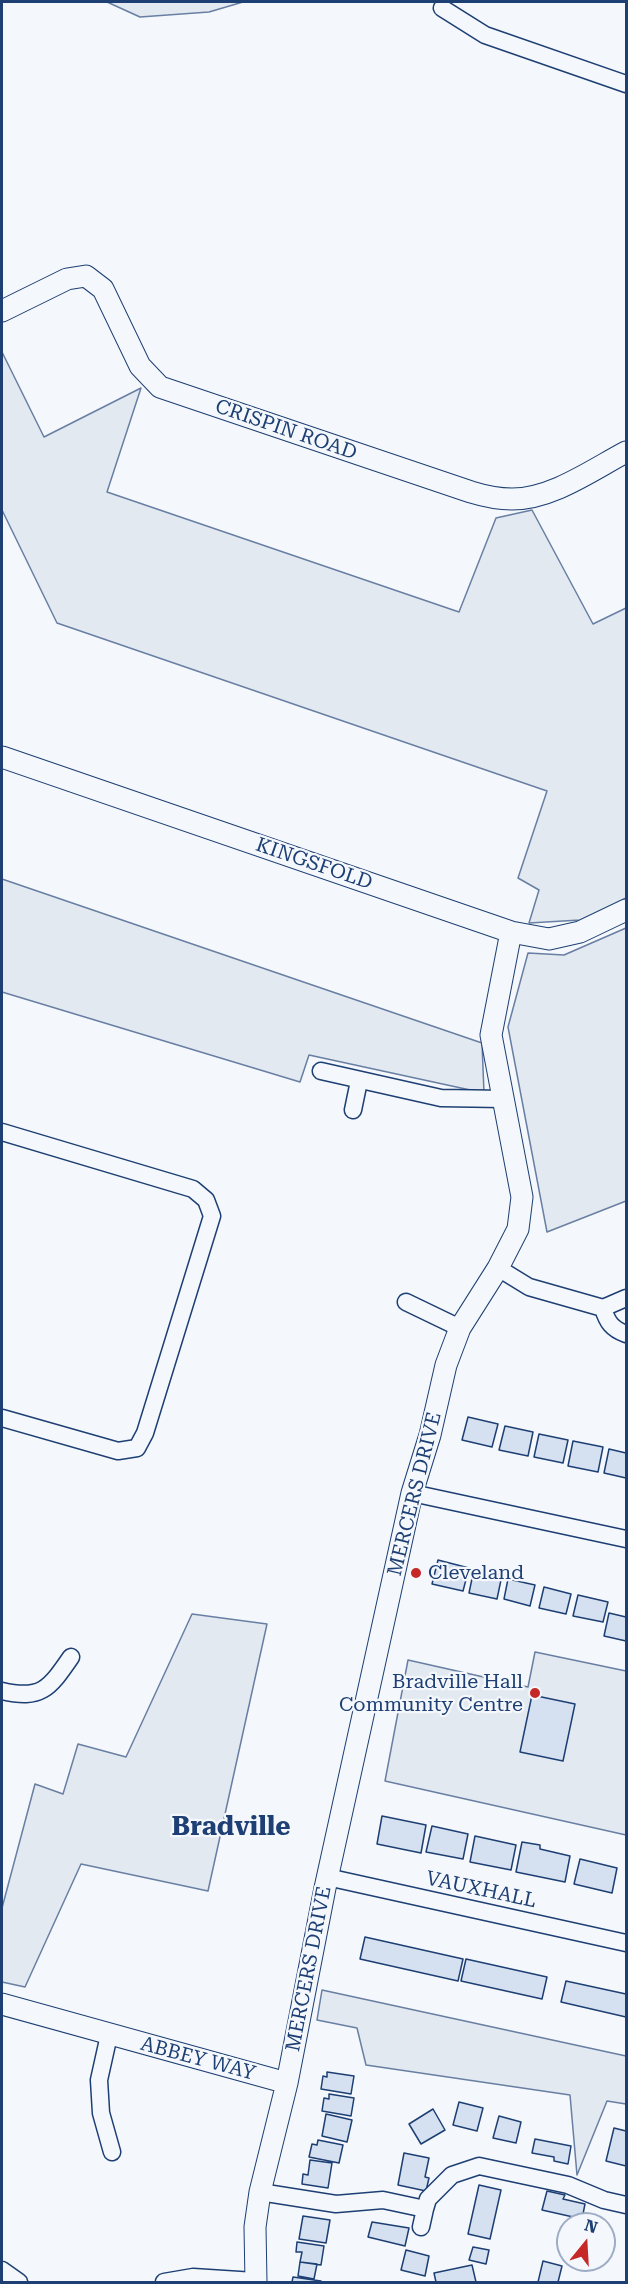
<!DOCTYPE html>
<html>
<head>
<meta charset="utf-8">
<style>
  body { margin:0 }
  #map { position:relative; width:628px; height:2284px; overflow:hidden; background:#f4f7fb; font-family:"Roboto Serif",serif }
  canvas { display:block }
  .frame { position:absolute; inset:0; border:3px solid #1d3f73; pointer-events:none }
  .north { position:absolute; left:556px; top:2212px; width:60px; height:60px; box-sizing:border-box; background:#f4f7fb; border:2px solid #9eadc5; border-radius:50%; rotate:18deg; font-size:16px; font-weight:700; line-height:24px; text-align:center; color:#1d3f73 }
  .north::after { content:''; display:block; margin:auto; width:21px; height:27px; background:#c62828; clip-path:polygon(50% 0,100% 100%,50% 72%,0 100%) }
</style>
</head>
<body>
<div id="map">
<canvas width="628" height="2284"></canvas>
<div class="frame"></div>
<div class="north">N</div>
</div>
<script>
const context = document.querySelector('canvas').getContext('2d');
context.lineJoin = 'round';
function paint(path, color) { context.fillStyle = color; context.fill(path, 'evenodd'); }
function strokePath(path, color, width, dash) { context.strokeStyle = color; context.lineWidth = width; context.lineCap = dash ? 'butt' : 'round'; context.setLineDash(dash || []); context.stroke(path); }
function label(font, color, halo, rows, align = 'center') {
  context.font = font + ' "Roboto Serif",serif'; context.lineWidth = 4.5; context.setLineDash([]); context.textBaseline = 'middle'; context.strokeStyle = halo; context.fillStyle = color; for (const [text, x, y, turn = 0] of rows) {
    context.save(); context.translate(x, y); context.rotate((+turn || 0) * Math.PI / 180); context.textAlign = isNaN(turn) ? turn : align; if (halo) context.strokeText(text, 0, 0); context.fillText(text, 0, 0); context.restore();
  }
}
const green = new Path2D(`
  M107,2H243L209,12L140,17Z
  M2,352L44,437L141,388L107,492L459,612L496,518L532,510L593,624L626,608V898L580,920L529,923L539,890L518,878L547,791L57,623L2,510Z
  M2,879L482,1043L484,1093L309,1055L300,1082L2,992Z
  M626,928V1201L547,1232L508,1027L528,953L564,955Z
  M192,1614L267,1624L208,1891L81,1864L25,1987L2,1982V1908L35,1784L63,1794L78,1744L126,1757Z
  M535,1652L626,1671V1835L385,1781L408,1660L528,1687Z
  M322,1990L626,2056V2104L607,2101L577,2175L570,2095L366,2065L357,2028L317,2020Z`);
const building = new Path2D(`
  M468,1417L498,1424L492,1447L462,1440Z
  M505,1426L533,1432L528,1456L499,1450Z
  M539,1434L568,1440L563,1463L534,1457Z
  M573,1441L603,1447L598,1472L568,1466Z
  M609,1449L626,1453V1478L604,1473Z
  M438,1560L469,1568L463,1591L432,1584Z
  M474,1569L502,1575L497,1599L469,1593Z
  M508,1579L535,1585L530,1606L504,1599Z
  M544,1587L571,1594L566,1614L539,1608Z
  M578,1595L608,1602L603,1622L573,1616Z
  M609,1613L626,1617V1641L604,1636Z
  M532,1695L575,1704L563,1761L520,1752Z
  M382,1816L426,1825L421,1853L377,1844Z
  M432,1826L468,1834L463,1859L426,1852Z
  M475,1836L516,1845L511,1870L470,1862Z
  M522,1842L540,1845V1849L570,1856L565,1882L516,1872Z
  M580,1859L617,1868L612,1893L574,1884Z
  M365,1937L463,1959L458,1981L360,1959Z
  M466,1959L547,1977L542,1999L461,1981Z
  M566,1981L626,1994V2017L561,2002Z
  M327,2072L354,2076L351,2094L321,2089L323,2076L327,2077Z
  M329,2094L354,2098L351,2116L322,2111L324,2098L329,2099Z
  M459,2102L483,2108L477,2131L453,2125Z
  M433,2109L445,2130L421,2144L409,2124Z
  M326,2114L352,2120L347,2142L322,2136Z
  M499,2116L521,2122L516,2143L493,2138Z
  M614,2128L626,2131V2166L606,2161Z
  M535,2139L571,2146L568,2164L554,2161V2157L532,2153Z
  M318,2140L343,2145L339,2163L309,2157L312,2144L317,2145Z
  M404,2153L429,2158L425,2177L429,2178L426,2191L398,2185Z
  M310,2160L332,2163L328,2188L302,2184L303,2174L308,2175Z
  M479,2185L501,2190L490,2239L468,2234Z
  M547,2191L565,2195L563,2199L585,2204L582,2219L542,2210Z
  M303,2216L330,2220L326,2243L299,2239Z
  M372,2222L409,2228L405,2246L368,2237Z
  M297,2242L324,2246L321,2265L300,2262L302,2252H296Z
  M473,2247L489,2250L486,2264L469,2260Z
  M406,2250L429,2256L425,2276L401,2270Z
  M543,2261L562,2266L558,2282H538Z
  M300,2262L317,2264L314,2279L298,2276Z
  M472,2265L476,2282H436L434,2273Z
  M293,2277L321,2281V2282H292Z`);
const minor = new Path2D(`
  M442,8L485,35L626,84
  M321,1071L441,1098L504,1099
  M353,1110L359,1081
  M2,1132L193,1189L206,1200L212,1216L145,1433L137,1448L118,1451L2,1418
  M498,1268L529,1287L603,1308L626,1298
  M406,1302L460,1328
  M603,1308C607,1322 612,1329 626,1334
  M412,1493L626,1539
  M2,1691C41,1700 49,1689 71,1657
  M327,1877L626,1943
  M109,2035L99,2080L101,2113L112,2152
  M260,2192L336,2204L383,2200L425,2209L428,2199L452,2175L479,2166L568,2185L604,2200L626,2205
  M421,2227L425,2209
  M2,2270L19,2282
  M164,2282L193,2277L255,2281`);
const tertiary = new Path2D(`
  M2,311L67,279L86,276L103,289L140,366L160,387L471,492C484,496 498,499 512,499C552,499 592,470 626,452
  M2,757L511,932L549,939L580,932L626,910
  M2,2004L287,2083
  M256,2282L255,2227L260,2192L287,2083L325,1888L412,1493L430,1435L446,1365L460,1328L498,1268L518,1229L522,1197L491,1035L511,932`);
const markers = [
  [416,1573,6,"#c62828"],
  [535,1693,6,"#c62828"]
];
const streetNames = [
  ["CRISPIN ROAD",286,430,19],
  ["KINGSFOLD",314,864,19],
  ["MERCERS DRIVE",415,1494,-76],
  ["VAUXHALL",481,1890,12],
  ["MERCERS DRIVE",309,1969,-79],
  ["ABBEY WAY",198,2059,15]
];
const poiNames = [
  ["Cleveland",428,1573],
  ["Bradville Hall",523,1682,"right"],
  ["Community Centre",523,1705,"right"]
];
const districtNames = [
  ["Bradville",231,1827]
];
paint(green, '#e3e9f0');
strokePath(green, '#687fa3', 1.5);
paint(building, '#d5e0f0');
strokePath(building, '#1d3f73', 1.5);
strokePath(minor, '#1d3f73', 19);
strokePath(tertiary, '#1d3f73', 23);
strokePath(minor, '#f4f7fb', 16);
strokePath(tertiary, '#f4f7fb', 21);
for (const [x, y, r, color] of markers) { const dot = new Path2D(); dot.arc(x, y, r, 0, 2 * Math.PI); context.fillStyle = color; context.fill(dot); strokePath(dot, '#f4f7fb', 2); }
label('20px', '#1d3f73', '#f4f7fb', streetNames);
label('20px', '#1d3f73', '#f4f7fb', poiNames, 'left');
label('bold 26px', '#1d3f73', '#f4f7fb', districtNames);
</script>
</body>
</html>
